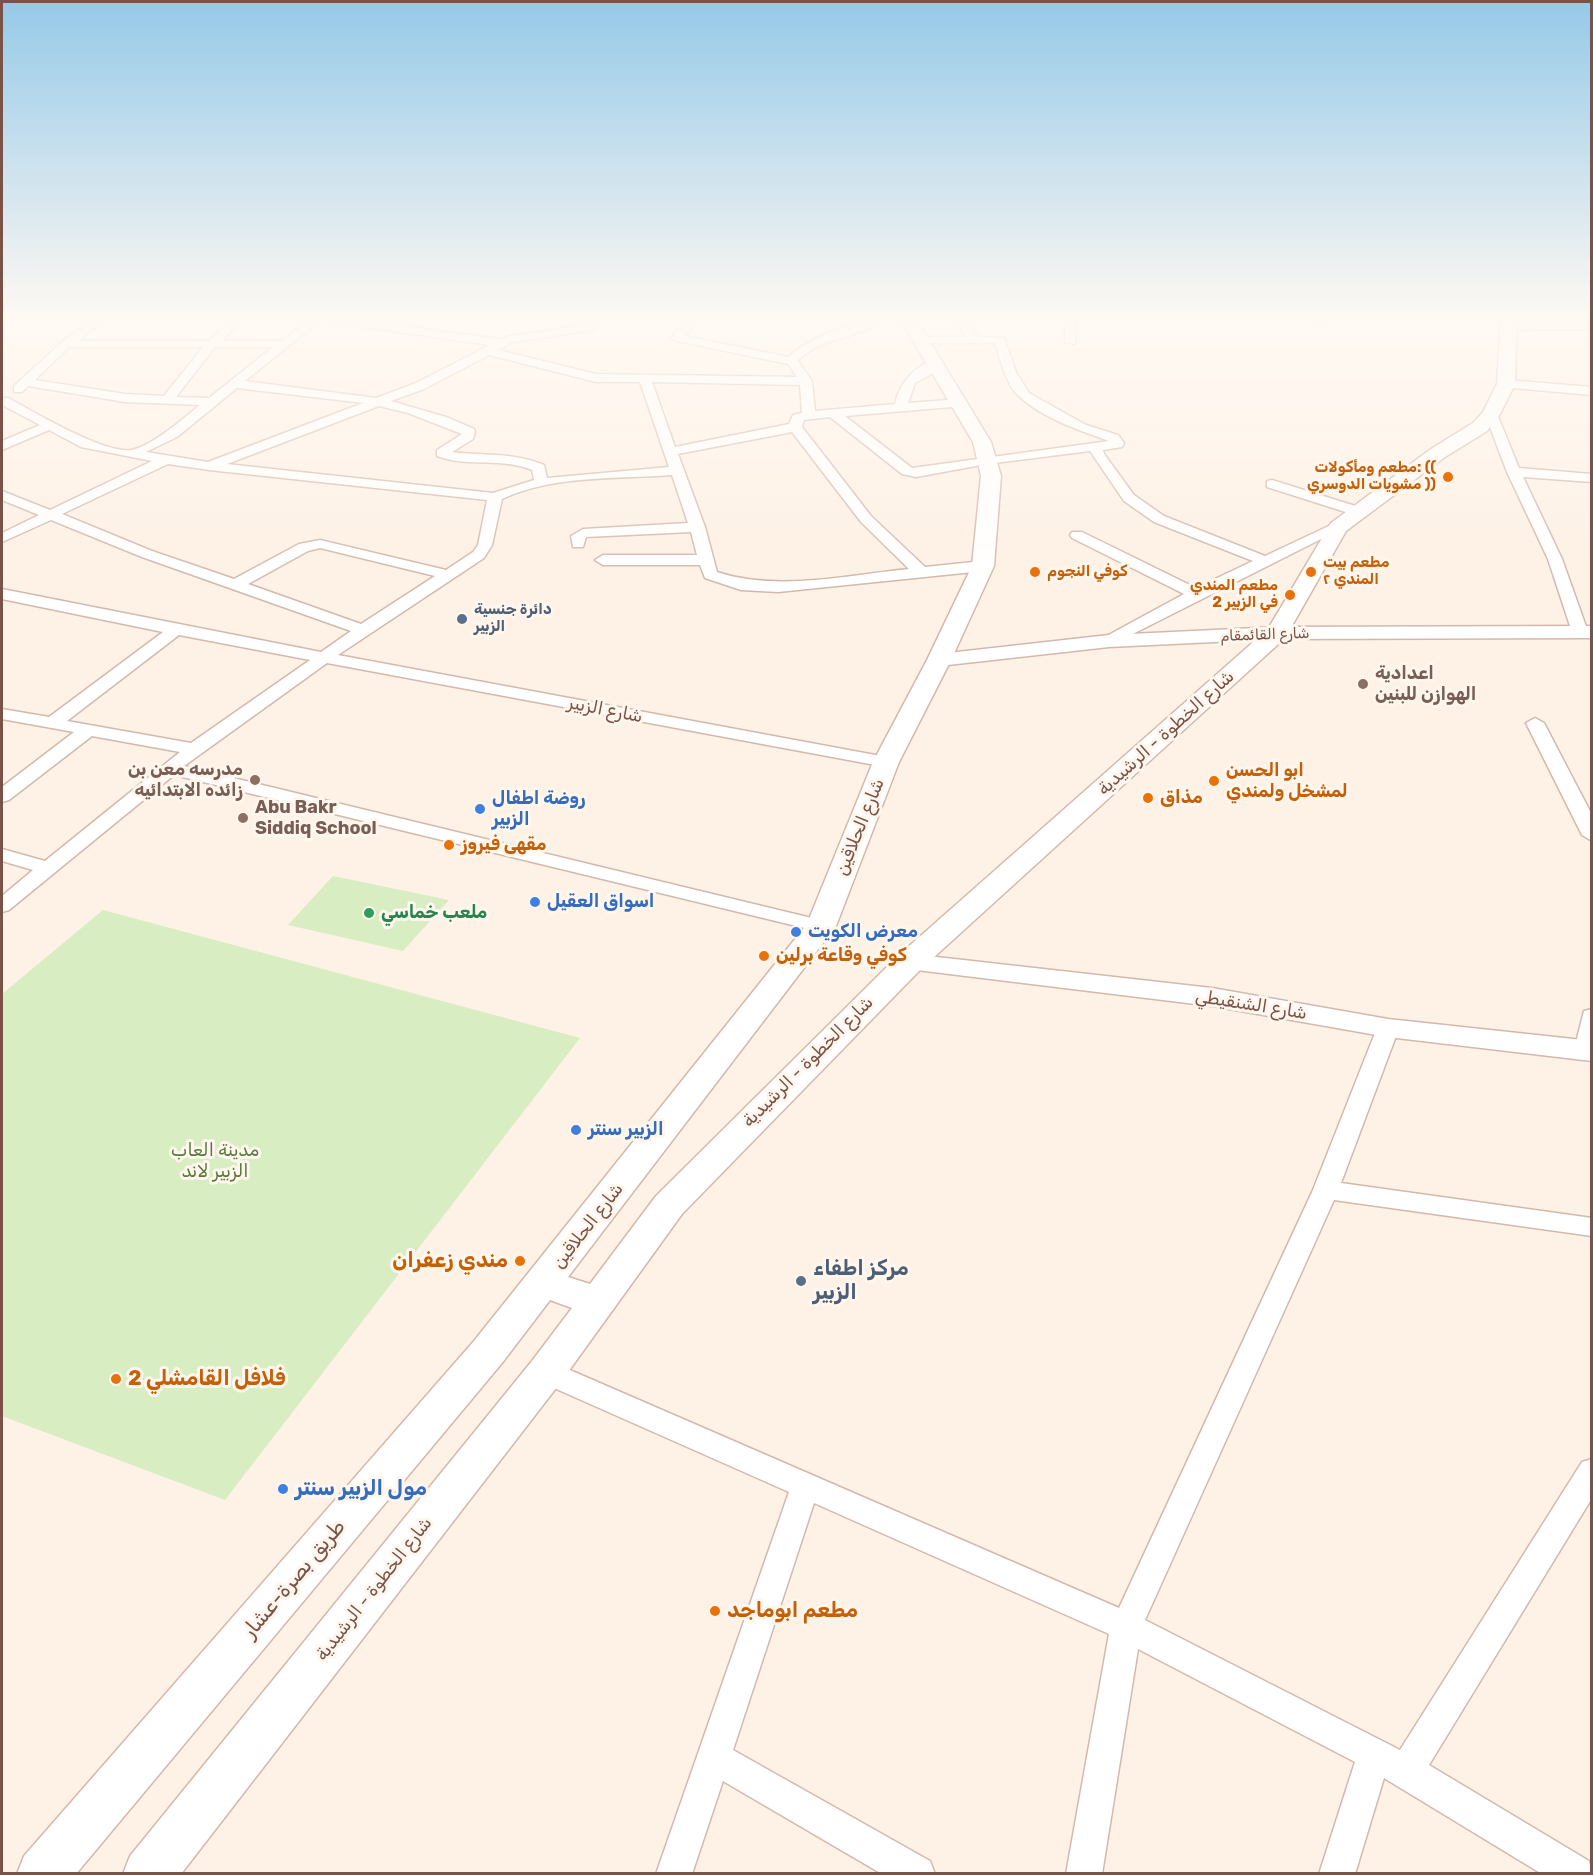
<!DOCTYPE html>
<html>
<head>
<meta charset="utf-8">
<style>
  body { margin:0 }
  #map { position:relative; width:1593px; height:1875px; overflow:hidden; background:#fef1e5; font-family:Rubik,sans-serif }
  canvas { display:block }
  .frame { position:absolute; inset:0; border:3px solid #795348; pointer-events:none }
</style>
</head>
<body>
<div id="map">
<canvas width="1593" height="1875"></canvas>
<div class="frame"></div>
</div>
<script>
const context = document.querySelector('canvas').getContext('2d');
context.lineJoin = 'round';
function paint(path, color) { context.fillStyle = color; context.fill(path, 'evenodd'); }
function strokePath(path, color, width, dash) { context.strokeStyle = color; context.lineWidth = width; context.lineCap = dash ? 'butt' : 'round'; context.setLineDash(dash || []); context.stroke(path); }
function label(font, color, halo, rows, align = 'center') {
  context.font = font + ' Rubik,Cairo,sans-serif'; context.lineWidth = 6; context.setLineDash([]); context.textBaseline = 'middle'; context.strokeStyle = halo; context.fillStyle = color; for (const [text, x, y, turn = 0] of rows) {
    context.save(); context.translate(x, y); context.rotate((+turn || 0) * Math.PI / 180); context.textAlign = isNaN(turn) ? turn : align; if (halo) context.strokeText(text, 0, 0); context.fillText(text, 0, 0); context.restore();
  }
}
const green = new Path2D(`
  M333,876L449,900L403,951L288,925Z
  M103,910L580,1038L225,1500L2,1416V994Z`);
const minor = new Path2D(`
  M93,319H106L78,341H209L231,319H243L222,341H282L309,319H350L501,339L510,336L587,325L588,319H598L600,324L594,330L513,342L498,350L596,374L797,377L788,364L677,341L671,338L686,319H696V324L685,336L789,357C806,339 859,319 882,319C865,339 821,335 798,361L812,381L815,411L895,404C899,384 918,358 942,362V368L915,383L908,403L960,399L964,400V406L845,416L912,468L1109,441C1079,430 1045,419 1021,398C1006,386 1001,361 995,343H923L917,340L923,337H966L956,319H967L977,337L1004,338L1016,372L1029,393L1086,425L1118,435L1124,443L1122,447L1103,450L1104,454L1134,495L1164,516L1265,556L1333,524L1338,523L1345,527L1109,646L1101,641L1103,638L1184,594L1072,538L1070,535L1072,532H1082L1196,588L1253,561L1154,522L1124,501L1090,451L987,464L916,477L902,474L830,417L804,420L802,427L871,516L925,567L983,561L991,566L983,571L778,592L741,590L705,578L700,565H603L595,560L603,555H697L691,532L586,537L583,547H573L571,536L583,529L688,523L672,475C617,479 553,475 502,499L492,545L484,558L338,655L886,757L892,758L895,762L892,766L886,767L327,663L184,766L828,922L831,926L828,930L821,932L174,775L9,910L2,912V896L33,870L2,861V849L45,861L180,752L92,736L9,800L2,802V787L74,732L2,719V709L49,717L163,632L2,599V589L321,652L351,631L142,557L51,520L2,542V533L39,515L2,500V491L50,510L152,461L81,447L49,430L2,450V441L40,425L2,405V398H8C34,412 104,454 131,450C151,447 184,418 200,405L125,402L28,386L22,392H14V386L62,342ZM322,319L327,322L490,345L416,383L376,398L245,381ZM69,347H203L164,396L125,394L35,380ZM215,347H273L209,398L176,397ZM489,355L596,382H640L669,467L547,478L544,465C513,452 484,456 452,452L473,439L475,432L474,429L446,417L391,401L424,389ZM652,382L800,385L802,413L793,415L789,424L675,447ZM237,388L363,403L208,462L146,452L177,437ZM379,406L408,413L462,434L437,450V456C468,468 502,457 532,470L534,480L493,493L227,464ZM792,432L861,522L909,569C846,575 778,592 717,572L705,527L678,454ZM168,464L209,470L487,500L478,545L473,552L446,570L320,540L299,544L234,579L152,551L62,514ZM320,548L435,576L361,624L248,584L308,551ZM179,635L310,660L191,743L67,721Z
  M1065,319H1076L1075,344L1065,342Z
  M1308,319H1320L1324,323L1314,325Z
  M1592,323V329L1508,330L1502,327L1508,324Z
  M1506,380L1592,387V395L1502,387L1500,384Z
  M1491,410L1497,414L1519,468L1592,474V482L1523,477L1562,559L1588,632L1586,635L1580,637L1572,632L1548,559L1507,472L1485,414Z
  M1272,480L1365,509L1367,512L1365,515H1355L1267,487V481Z
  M1535,718L1544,723L1592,815V841L1582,835L1526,723Z
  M1592,1009V1056L1577,1055L1574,1050L1584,1011Z
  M1388,1021L1396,1023L1399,1028L1341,1183L1592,1218V1236L1334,1200L1145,1620L1400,1750L1582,1462L1592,1459V1498L1429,1765L1589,1861L1592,1874H1542L1384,1778L1355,1874H1319L1355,1762L1138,1649L1102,1874H1066L1109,1634L814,1503L733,1750L930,1861L935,1874H882L723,1781L692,1874H656L789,1492L536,1380L532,1372L536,1364L546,1361L556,1364L1119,1608L1313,1190L1377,1028L1380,1023Z`);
const tertiary = new Path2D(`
  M1592,626V638L1277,639L1109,647L939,666L931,665L928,660L931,655L939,654L1109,635L1277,627Z
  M910,954L1212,988L1388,1019L1592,1041V1061L1388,1037L1212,1006L900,968L896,962L900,956Z`);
const secondary = new Path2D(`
  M900,319H916L991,442L1001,476L994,566L951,660L899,762L836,926L568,1277L590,1284L656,1196L899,955L1268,629L1331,523L1431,449L1473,423L1483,412L1497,384L1501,319H1517L1515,384L1500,414L1487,431L1445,457L1346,531L1285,638L921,969L682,1214L560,1383L181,1874H123L130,1856L532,1361L572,1308L550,1300L502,1363L76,1874H17L24,1856L474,1341L807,924L873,762L927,660L972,566L981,476L973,442Z`);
const markers = [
  [1448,477,6,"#e8710a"],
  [1035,572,6,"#e8710a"],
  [1311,572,6,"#e8710a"],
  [1290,595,6,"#e8710a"],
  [462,619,6,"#5c6f8a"],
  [1363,684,6,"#8d6e63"],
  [255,780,6,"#8d6e63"],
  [1214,781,6,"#e8710a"],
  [1148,798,6,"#e8710a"],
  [480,809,6,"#3f7fe0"],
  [243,818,6,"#8d6e63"],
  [449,845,6,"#e8710a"],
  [535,902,6,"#3f7fe0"],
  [369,913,6,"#2e9e5b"],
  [796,932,6,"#3f7fe0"],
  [764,956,6,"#e8710a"],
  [576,1130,6,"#3f7fe0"],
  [520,1261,6,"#e8710a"],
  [801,1281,6,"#5c6f8a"],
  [116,1379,6,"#e8710a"],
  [283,1489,6,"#3f7fe0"],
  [715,1611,6,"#e8710a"]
];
const farFoodnames = [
  ["مطعم ومأكولات: ((",1436,468],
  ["مشويات الدوسري ))",1436,485],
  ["مطعم بيت",1323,563,"left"],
  ["المندي ٢",1323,580,"left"],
  ["كوفي النجوم",1047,572,"left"],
  ["مطعم المندي",1278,586],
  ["2 في الزبير",1278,603]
];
const farServicenames = [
  ["دائرة جنسية",474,610],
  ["الزبير",474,627]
];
const farStreetnames = [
  ["شارع القائمقام",1265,635,-2]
];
const educationNames = [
  ["اعدادية",1375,674],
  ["الهوازن للبنين",1375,695],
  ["مدرسه معن بن",243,770,"right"],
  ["زائده الابتدائيه",243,791,"right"],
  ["Abu Bakr",255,808],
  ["Siddiq School",255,829]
];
const streetNames = [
  ["شارع الزبير",605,710,11],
  ["شارع الخطوة - الرشيدية",1166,733,-42],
  ["شارع الحلاقين",860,827,-68],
  ["شارع الشنقيطي",1251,1005,9],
  ["شارع الخطوة - الرشيدية",808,1062,-45],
  ["شارع الحلاقين",588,1226,-52],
  ["شارع الخطوة - الرشيدية",374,1589,-52]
];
const foodNames = [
  ["ابو الحسن",1226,771],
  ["لمشخل ولمندي",1226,792],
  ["مذاق",1160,798],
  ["مقهى فيروز",461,845],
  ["كوفي وقاعة برلين",776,956]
];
const shopNames = [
  ["روضة اطفال",492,799],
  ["الزبير",492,820],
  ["اسواق العقيل",547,902],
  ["معرض الكويت",808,932],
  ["الزبير سنتر",588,1130]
];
const leisureNames = [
  ["ملعب خماسي",381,913]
];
const parkNames = [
  ["مدينة العاب",215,1151],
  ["الزبير لاند",215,1172]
];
const nearFoodnames = [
  ["مندي زعفران",508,1261,"right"],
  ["فلافل القامشلي 2",128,1379],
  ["مطعم ابوماجد",727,1611]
];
const nearServicenames = [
  ["مركز اطفاء",813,1269],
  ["الزبير",813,1293]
];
const nearShopnames = [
  ["مول الزبير سنتر",295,1489]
];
const nearStreetnames = [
  ["طريق بصرة-عشار",294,1579,-50]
];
paint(green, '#d9edc2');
strokePath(minor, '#d3b9ad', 3);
strokePath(tertiary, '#d3b9ad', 3);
strokePath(secondary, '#d6b8aa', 3);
paint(minor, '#fff');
paint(tertiary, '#fff');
paint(secondary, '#fff');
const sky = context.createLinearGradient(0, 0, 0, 581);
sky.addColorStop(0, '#95c9e8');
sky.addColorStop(0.55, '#fff9f3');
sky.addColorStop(1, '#fff9f300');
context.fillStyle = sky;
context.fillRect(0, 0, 1593, 581);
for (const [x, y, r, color] of markers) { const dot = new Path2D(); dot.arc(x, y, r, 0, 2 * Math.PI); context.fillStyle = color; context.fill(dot); strokePath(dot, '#fff6ed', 2); }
label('bold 15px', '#c56008', '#fff6ed', farFoodnames, 'right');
label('bold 15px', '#4e5e75', '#fff6ed', farServicenames, 'left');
label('15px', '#795348', '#fff6ed', farStreetnames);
label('bold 18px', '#785e54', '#fff6ed', educationNames, 'left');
label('18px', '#795348', '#fff6ed', streetNames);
label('bold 18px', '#c56008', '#fff6ed', foodNames, 'left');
label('bold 18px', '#366cbe', '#fff6ed', shopNames, 'left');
label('bold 18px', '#27864d', '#fff6ed', leisureNames, 'left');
label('18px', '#567a3c', '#fff6ed', parkNames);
label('bold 21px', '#c56008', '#fff6ed', nearFoodnames, 'left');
label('bold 21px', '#4e5e75', '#fff6ed', nearServicenames, 'left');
label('bold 21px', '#366cbe', '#fff6ed', nearShopnames, 'left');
label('21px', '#795348', '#fff6ed', nearStreetnames);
</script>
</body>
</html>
